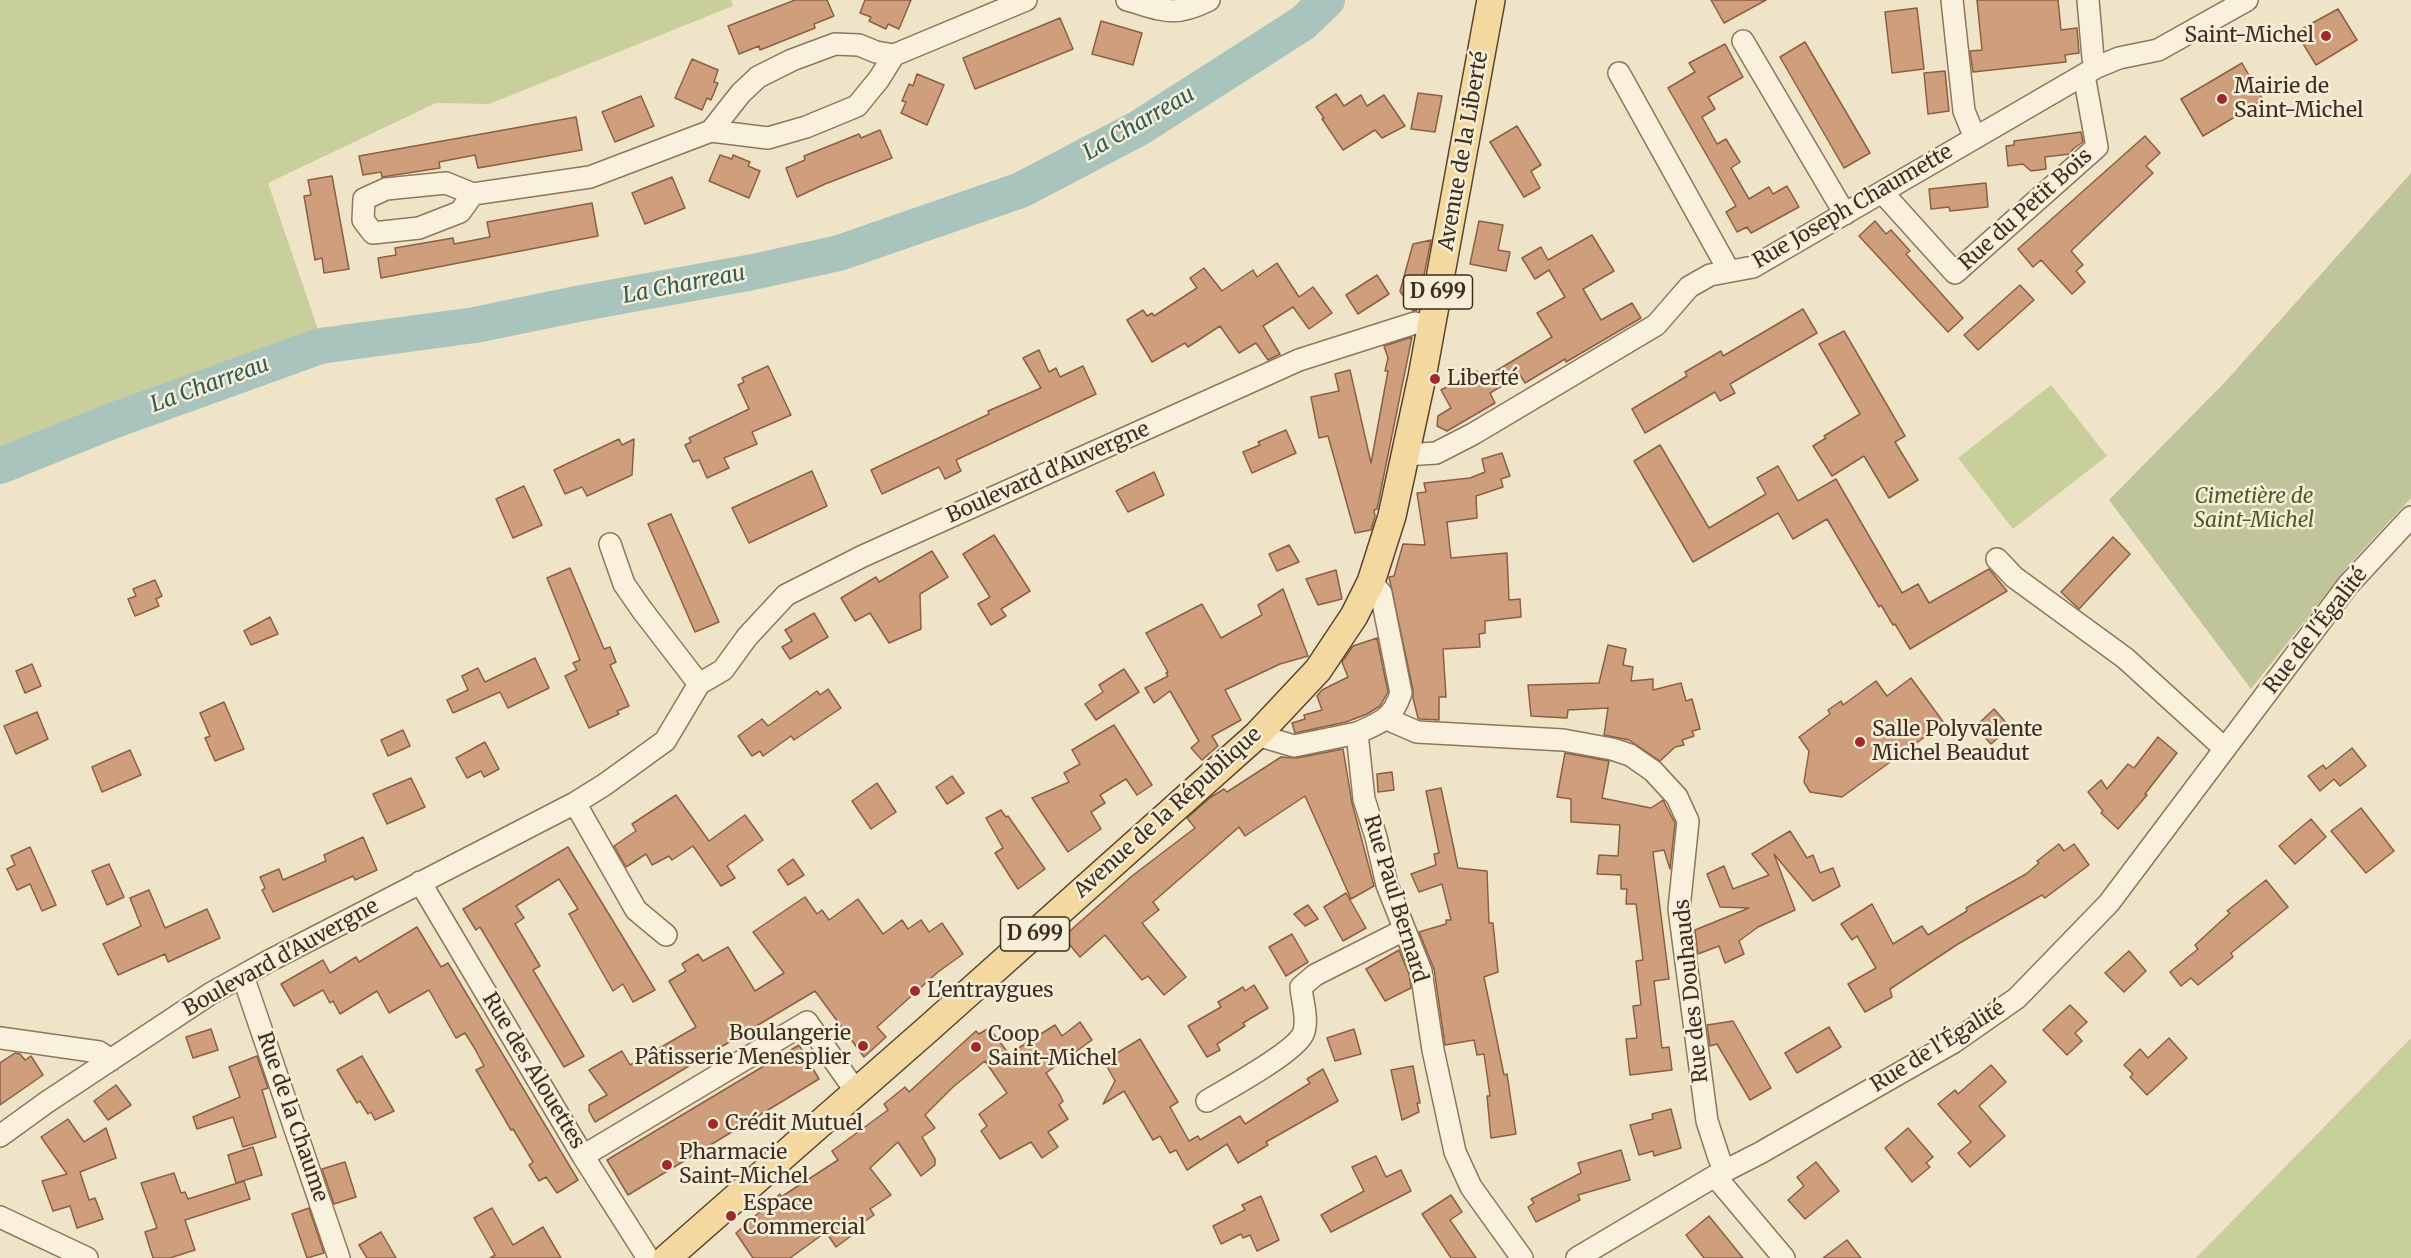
<!DOCTYPE html>
<html>
<head>
<meta charset="utf-8">
<style>
  body { margin:0 }
  canvas { display:block; background:#f0e4c8 }
</style>
</head>
<body>
<canvas width="2411" height="1258"></canvas>
<script>
const context = document.querySelector('canvas').getContext('2d');
context.lineJoin = 'round';
function paint(path, color) { context.fillStyle = color; context.fill(path, 'evenodd'); }
function strokePath(path, color, width, dash) { context.strokeStyle = color; context.lineWidth = width; context.lineCap = dash ? 'butt' : 'round'; context.setLineDash(dash || []); context.stroke(path); }
function label(font, color, halo, rows, align = 'center') {
  context.font = font + ' Merriweather,serif'; context.lineWidth = 5; context.setLineDash([]); context.textBaseline = 'middle'; context.strokeStyle = halo; context.fillStyle = color; for (const [text, x, y, turn = 0] of rows) {
    context.save(); context.translate(x, y); context.rotate((+turn || 0) * Math.PI / 180); context.textAlign = isNaN(turn) ? turn : align; if (halo) context.strokeText(text, 0, 0); context.fillText(text, 0, 0); context.restore();
  }
}
const green = new Path2D(`
  M0,0H731L733,6L489,104L436,103L268,183L327,356L26,471L18,445L0,452Z
  M2051,385L2107,456L2013,529L1958,458Z
  M2411,1038V1258H2196Z`);
const cemetery = new Path2D(`
  M2411,173V498L2348,566L2251,689L2109,500L2226,381Z`);
const river = new Path2D(`
  M0,466L112,421L320,346L475,325L577,304L753,272L839,253L1021,190L1139,128L1303,23L1327,0`);
const building = new Path2D(`
  M795,0H827L834,16L814,24L815,28L760,50L759,46L739,54L728,26Z
  M865,0H911L899,29L888,24L886,29L869,21L871,17L860,13Z
  M1711,0H1766L1724,23Z
  M1977,0H2058L2061,30L2077,28L2079,53L2065,55L2066,62L1973,72L1970,51L1982,50Z
  M1917,8L1924,69L1892,73L1885,12Z
  M2338,9L2357,40L2316,65L2296,32Z
  M1060,18L1073,49L975,89L963,58Z
  M1101,21L1142,33L1133,65L1092,54Z
  M1805,42L1870,153L1844,168L1780,57Z
  M1725,44L1743,77L1708,97L1715,109L1702,117L1717,144L1726,139L1740,162L1731,168L1749,199L1769,187L1773,194L1787,186L1799,207L1751,233L1747,227L1737,232L1726,212L1736,206L1668,88L1695,72L1689,63Z
  M692,59L718,70L714,82L718,83L711,100L707,98L702,110L675,98Z
  M2242,63L2263,100L2203,136L2181,99Z
  M1945,71L1949,111L1928,114L1924,73Z
  M917,74L944,85L927,125L901,113L906,102L902,101L909,84L913,86Z
  M1418,93L1442,96L1435,132L1411,129Z
  M1336,94L1344,106L1361,95L1367,106L1384,95L1405,126L1382,138L1375,130L1343,150L1322,119L1324,118L1316,107Z
  M641,96L654,126L615,142L602,112Z
  M576,117L582,150L478,168L475,155L439,162L440,168L382,177L381,172L363,175L359,156Z
  M1517,126L1541,165L1531,171L1540,188L1524,197L1490,142Z
  M880,130L892,158L825,184L797,197L786,168L805,160L804,156L859,134L861,138Z
  M2081,132L2083,142L2073,149L2070,154L2045,157L2046,169L2031,171L2023,164L2008,166L2006,146L2014,145V141Z
  M2145,136L2160,153L2146,166L2153,173L2071,251L2083,265L2076,271L2085,282L2072,294L2041,260L2033,267L2018,249Z
  M720,155L732,159L733,155L750,162L748,166L760,171L749,198L709,181Z
  M332,176L349,269L324,273L322,258L315,260L304,196L311,195L308,180Z
  M672,177L685,208L645,224L632,193Z
  M1986,183L1988,207L1950,211L1949,207L1931,209L1929,189Z
  M592,203L598,236L381,278L378,258L396,255L395,248L453,238L454,244L490,237L487,222Z
  M1479,221L1503,225L1498,250L1510,252L1506,271L1470,264Z
  M1875,221L1886,234L1891,230L1910,251L1906,254L1963,318L1948,332L1859,236Z
  M1592,235L1614,271L1583,289L1601,320L1632,303L1641,318L1566,362L1565,359L1525,383L1520,375L1490,393L1495,403L1447,431L1437,426L1438,416L1451,408L1441,390L1477,371L1481,380L1552,337L1537,313L1565,297L1549,270L1535,279L1522,258L1541,247L1548,260Z
  M1431,240L1417,310L1413,311L1400,291L1413,244Z
  M1277,263L1299,297L1313,287L1332,313L1309,329L1293,307L1263,326L1280,354L1268,360L1256,343L1239,353L1220,326L1188,347L1185,343L1152,362L1127,320L1143,310L1147,316L1152,313L1154,316L1197,288L1190,278L1204,268L1222,291L1253,270L1257,277Z
  M1377,275L1389,294L1358,314L1346,295Z
  M2020,285L2034,300L1978,350L1964,335Z
  M1803,309L1817,333L1730,384L1735,393L1720,401L1715,392L1645,433L1632,409L1687,376L1685,372L1721,351L1723,356Z
  M1844,331L1905,436L1895,442L1918,480L1889,498L1864,456L1832,476L1813,446L1826,438L1824,436L1860,414L1819,344Z
  M1412,337L1377,509L1374,510L1375,516L1371,530L1355,533L1328,436L1319,438L1311,397L1339,391L1335,374L1350,370L1371,463L1388,371H1385L1388,358L1384,346Z
  M1039,350L1049,372L1056,368L1060,377L1083,366L1096,394L956,460L961,471L945,479L939,467L882,494L871,470L989,414L988,411L1041,388L1023,358Z
  M768,366L791,415L752,432L757,444L724,458L729,468L707,478L699,460L693,462L685,445L691,442L689,438L749,409L738,385L744,382L742,378Z
  M1286,430L1296,453L1252,473L1243,452L1260,445L1258,442Z
  M619,439L622,445L634,439L632,475L587,496L582,487L565,494L554,470Z
  M1660,445L1709,528L1766,494L1757,478L1778,466L1798,501L1836,479L1902,593L1918,584L1929,603L1989,569L2007,591L1910,649L1895,624L1893,625L1881,605L1879,607L1827,519L1793,539L1778,513L1693,562L1634,461Z
  M1502,453L1510,476L1501,479L1503,487L1476,496L1477,518L1447,522L1451,558L1507,553L1509,600L1520,599L1521,617L1485,621V633L1479,634L1480,647L1443,649L1446,697H1439V720L1420,719L1418,718L1413,698V690L1389,577L1394,576L1403,544L1425,545L1417,493L1426,492L1424,483L1470,478L1485,472L1482,459Z
  M812,471L827,506L749,543L732,508Z
  M1154,472L1164,495L1128,512L1116,491Z
  M524,486L542,525L513,538L496,499Z
  M671,514L719,622L695,632L648,524Z
  M994,535L1030,591L1001,609L1006,616L991,625L978,604L990,597L963,554Z
  M2113,537L2130,554L2079,609L2061,592Z
  M1289,545L1299,562L1277,571L1269,554Z
  M932,551L948,577L920,594L921,629L889,643L870,613L855,621L841,598L876,577L879,582Z
  M570,568L604,649L610,647L616,662L610,665L629,706L617,711L619,714L589,728L565,676L577,670L573,663L580,660L547,578Z
  M1336,570L1342,599L1318,605L1306,579Z
  M155,580L162,596L156,599L159,606L135,616L128,599L136,596L133,589Z
  M1283,589L1308,656L1280,664L1225,690L1241,720L1212,736L1218,746L1202,760L1191,748L1199,741L1170,691L1154,703L1145,688L1168,676L1166,673L1168,672L1146,633L1202,604L1221,638L1262,615L1258,605Z
  M814,613L828,637L790,659L782,647L792,641L785,630Z
  M270,617L278,634L251,645L244,631Z
  M1377,638L1388,692L1380,706L1367,714L1346,722L1295,733L1292,723L1305,719L1304,715L1322,710L1317,696L1322,690L1348,677L1342,662L1353,646Z
  M1608,645L1626,649L1623,665L1633,667L1631,681L1653,679V690L1681,683L1686,701L1692,699L1700,729L1692,731L1694,736L1682,740L1684,745L1675,747L1660,761L1629,740L1604,735L1608,708L1568,710L1567,718L1531,716L1528,685L1599,683Z
  M535,658L549,688L508,708L500,692L453,713L447,700L468,690L462,676L478,668L485,682Z
  M32,664L41,686L25,693L16,671Z
  M1124,669L1139,692L1096,720L1085,704L1103,692L1099,685Z
  M1911,678L1944,723L1842,797L1810,792L1804,782L1809,751L1799,737L1830,714L1828,710L1841,701L1843,705L1876,681L1887,696Z
  M828,689L841,708L794,740L791,736L763,756L760,751L752,756L738,736L762,719L768,726L817,691L820,695Z
  M224,702L244,749L215,761L205,738L210,736L200,713Z
  M1994,709L2010,727L1991,744L1975,727Z
  M37,712L48,739L16,754L4,726Z
  M1114,725L1152,785L1137,795L1126,779L1100,795L1105,803L1091,812L1101,829L1068,852L1032,798L1069,782L1064,773L1080,764L1072,750Z
  M403,730L410,746L388,756L381,740Z
  M2158,737L2177,753L2145,794L2147,795L2118,829L2101,813L2103,811L2088,792L2101,780L2107,789L2128,764L2134,768Z
  M485,742L499,769L484,777L481,771L467,778L456,758Z
  M2352,748L2366,766L2340,786L2334,779L2320,791L2308,776L2323,765L2326,769Z
  M1343,749L1352,803L1374,886L1351,899L1305,796L1245,836L1239,827L1153,902L1159,910L1142,923L1186,977L1164,995L1148,976L1142,980L1105,935L1080,957L1063,937L1132,876L1195,828L1187,818L1211,797L1224,789L1227,792L1281,757L1297,758Z
  M130,750L141,775L102,792L92,767Z
  M1565,753L1609,761L1602,798L1651,808L1663,800L1675,823L1670,869L1664,850L1653,852L1669,979L1654,981L1662,1048L1669,1047L1672,1070L1630,1075L1626,1039L1637,1038L1633,1006L1641,1005L1636,961L1643,960L1636,904H1626L1627,889H1621V875L1597,874L1599,855L1618,856L1620,825L1571,822V799L1557,797Z
  M1392,772L1394,790L1378,792L1377,774Z
  M952,776L964,793L947,804L936,787Z
  M411,778L425,807L387,824L373,794Z
  M877,783L896,812L871,829L852,801Z
  M1441,788L1458,868L1487,871L1489,923H1493L1498,972L1484,977L1504,1075L1507,1074L1516,1134L1491,1138L1487,1096H1490L1484,1054L1477,1055L1474,1040L1445,1045L1434,969L1419,932L1446,924V920H1451L1442,884L1419,892L1411,874L1436,865L1434,854L1439,853L1426,791Z
  M676,795L709,841L745,815L763,840L727,866L735,878L721,886L693,846L672,860L669,856L652,865L646,854L626,867L614,846L636,831L632,824Z
  M2361,808L2394,851L2366,873L2331,831Z
  M1001,810L1006,817L1008,816L1045,869L1018,889L995,853L1003,848L986,818Z
  M2311,819L2326,837L2295,864L2279,846Z
  M1790,831L1807,858L1813,855L1820,873L1833,868L1840,886L1813,901L1774,854L1795,910L1758,927L1739,941L1744,954L1725,963L1719,946L1698,954L1695,930L1749,908L1720,907L1707,874L1724,866L1733,889L1769,875L1752,854Z
  M363,837L377,870L355,880L353,876L273,912L262,890L265,888L260,877L279,869L283,880L326,861L324,855Z
  M2059,844L2064,851L2074,844L2089,865L2045,898L2042,895L1958,944L1890,989L1892,997L1865,1012L1848,984L1876,968L1857,936L1852,940L1841,924L1872,904L1893,944L1922,926L1928,935L1967,911L1966,908L2026,874L2039,863L2037,861Z
  M30,847L56,905L42,911L30,884L17,890L7,869L15,865L11,856Z
  M568,847L655,990L633,1002L623,984L613,991L569,914L578,909L559,879L516,906L524,918L515,924L540,966L533,970L584,1056L564,1067L480,927L476,930L463,909Z
  M793,859L804,875L788,885L778,870Z
  M109,864L124,897L107,905L92,871Z
  M2266,880L2288,907L2231,953L2233,957L2198,985L2191,978L2181,986L2170,972L2198,949L2195,945L2230,913L2227,911Z
  M149,890L165,928L207,909L220,938L168,962L165,954L118,975L103,944L141,926L130,898Z
  M1346,893L1366,928L1343,941L1324,907Z
  M805,897L817,914L822,910L829,920L858,899L883,934L902,920L908,929L921,920L929,932L942,923L963,954L938,972L877,1027L886,1037L864,1057L815,991L595,1122L589,1111V1105L607,1095L589,1070L622,1051L630,1065L696,1027L669,981L686,971L682,964L698,954L703,961L728,947L755,991L784,973L753,932Z
  M1308,905L1318,919L1305,926L1294,914Z
  M417,927L441,967L448,963L578,1180L557,1193L546,1177L539,1181L529,1165L533,1162L513,1129L511,1130L476,1070L484,1066L475,1049L465,1033L456,1038L429,990L389,1013L377,991L340,1014L333,1001L330,1003L323,990L294,1006L281,984L323,960L330,973L356,957L359,962Z
  M1292,934L1308,962L1286,976L1269,947Z
  M1399,950L1409,974L1411,988L1385,1001L1366,969Z
  M2129,951L2146,971L2124,992L2105,973Z
  M1254,985L1268,1008L1243,1023L1245,1026L1217,1044L1220,1050L1207,1057L1188,1026L1221,1007L1218,1002L1243,987L1245,991Z
  M2070,1005L2087,1022L2075,1033L2082,1041L2067,1055L2043,1030Z
  M1733,1021L1771,1088L1750,1100L1717,1044L1710,1046L1707,1025Z
  M1080,1022L1092,1040L1046,1073L1059,1093L1063,1101L1059,1105L1068,1119L1048,1132L1058,1147L1042,1158L1031,1142L1000,1159L981,1131L987,1126L979,1114L1007,1093L985,1061L953,1087L925,1115L935,1128L922,1137L935,1159V1165L921,1176L898,1142L870,1168L891,1195L870,1209L874,1215L849,1232L851,1236L836,1247L826,1232L790,1258H753L736,1233L780,1194L781,1197L838,1160L832,1151L888,1110L884,1104L905,1087L909,1092L976,1031L979,1034L989,1028L1009,1054L1055,1025L1062,1036Z
  M1829,1027L1841,1047L1797,1073L1785,1053Z
  M211,1029L218,1050L193,1058L186,1037Z
  M1354,1029L1361,1054L1335,1061L1327,1038Z
  M2169,1038L2187,1058L2147,1095L2130,1077L2133,1074L2124,1065L2140,1049L2148,1058Z
  M1140,1039L1178,1102L1170,1107L1189,1141L1198,1136L1200,1140L1240,1116L1245,1124L1310,1083L1307,1079L1323,1069L1338,1101L1266,1142L1268,1145L1238,1163L1227,1144L1187,1170L1176,1150L1170,1153L1160,1136L1153,1140L1124,1091L1103,1104L1115,1081L1104,1061Z
  M799,1045L819,1079L628,1195L607,1160Z
  M15,1053L20,1054L25,1060L31,1056L43,1075L0,1105V1063Z
  M257,1056L268,1088L262,1090L276,1137L243,1147L233,1117L197,1129L193,1117L240,1097L229,1067Z
  M362,1056L394,1111L375,1120L371,1112L368,1114L360,1101L357,1103L337,1070Z
  M1991,1065L2006,1082L1979,1106L2005,1136L1970,1167L1958,1153L1971,1142L1938,1104L1955,1090L1958,1094Z
  M1413,1066L1420,1103H1417L1419,1112L1402,1120L1391,1070Z
  M116,1085L131,1105L108,1120L94,1101Z
  M1671,1109L1681,1148L1654,1156L1653,1151L1639,1155L1630,1125L1653,1119L1652,1114Z
  M68,1119L84,1142L106,1128L116,1158L80,1172L89,1200L95,1198L103,1219L77,1228L70,1206L53,1211L42,1181L67,1174L41,1137Z
  M1908,1128L1933,1157L1926,1163L1930,1167L1912,1182L1885,1148Z
  M253,1147L262,1175L236,1183L228,1155Z
  M1621,1150L1630,1180L1578,1195L1580,1200L1536,1222L1528,1207L1534,1203L1531,1199L1581,1173L1578,1163Z
  M1376,1156L1386,1177L1401,1170L1411,1191L1331,1232L1321,1215L1364,1191L1352,1167Z
  M345,1162L356,1197L334,1204L322,1169Z
  M1816,1162L1839,1191L1805,1219L1788,1200L1804,1186L1797,1177Z
  M174,1173L181,1193L185,1192L188,1199L244,1181L250,1199L185,1220L195,1250L170,1258H153L145,1232L157,1228L141,1183Z
  M1451,1195L1462,1212L1450,1220L1476,1258H1451L1422,1214Z
  M1261,1196L1279,1240L1257,1251L1250,1235L1243,1238L1241,1234L1221,1244L1213,1226L1245,1210L1242,1205Z
  M309,1208L324,1253L307,1258L292,1214Z
  M492,1208L513,1245L543,1227L561,1258H490L495,1255L474,1218Z
  M1709,1216L1743,1258H1704L1686,1235Z
  M381,1232L396,1258H367L359,1245Z
  M1847,1240L1861,1258H1823Z`);
const minor = new Path2D(`
  M1127,0C1163,10 1173,18 1209,0
  M1952,0L1964,111L1975,138
  M2088,0L2093,58L2097,67
  M1743,41L1845,214
  M1619,73L1729,271
  M711,131L741,93L758,77L792,60L835,44L859,45L876,52L894,55
  M1882,192L1955,273L2097,147L2084,75
  M473,194L460,212L419,228L373,233L363,220L364,199L386,189L446,183L473,194L590,177L711,131L768,138L806,127L857,106L879,79L894,55L1026,0
  M1405,455L1436,453L1473,434L1656,325L1689,287L1710,275L1753,267L2097,67L2119,58L2158,50L2247,0
  M610,544L624,584L642,610L699,684
  M1997,559L2014,577L2125,658L2224,748
  M1371,582L1381,593L1401,693C1392,720 1381,722 1357,733L1364,799L1376,837L1387,885L1421,971L1433,1050L1455,1152L1471,1187L1522,1258
  M1387,719L1417,732L1563,740L1612,749L1630,755L1653,771L1677,797L1688,821L1679,909L1707,1121L1719,1158L1725,1171
  M1257,735L1294,746L1357,733
  M575,803L636,910L666,935
  M420,882L583,1156L648,1258
  M243,976L339,1258
  M0,1038L99,1052L111,1060
  M1207,1101C1227,1089 1294,1053 1303,1034C1309,1021 1302,1001 1301,987L1315,975L1404,930
  M0,1136L47,1102L210,994L267,962L575,803L604,785L665,741L699,684L723,670L747,637L786,595L863,556L1299,360L1415,323L1432,326
  M583,1156L807,1022L857,1093
  M1715,1176L1784,1258
  M0,1217L87,1258
  M1577,1258L1715,1176L1760,1153L1954,1042L2017,998L2109,903L2348,585L2411,517`);
const major = new Path2D(`
  M667,1258L928,1029L1257,735L1318,670L1354,616L1371,582L1392,516L1422,377L1491,0`);
const markers = [
  [2326,36,6,"#9e2a2b"],
  [2222,99,6,"#9e2a2b"],
  [1435,379,6,"#9e2a2b"],
  [1860,742,6,"#9e2a2b"],
  [915,991,6,"#9e2a2b"],
  [863,1046,6,"#9e2a2b"],
  [976,1047,6,"#9e2a2b"],
  [713,1124,6,"#9e2a2b"],
  [667,1165,6,"#9e2a2b"],
  [731,1216,6,"#9e2a2b"]
];
const shields = [
  [1438,292,69],
  [1035,934,69]
];
const shieldNames = [
  ["D 699",1438,292],
  ["D 699",1035,934]
];
const poiNames = [
  ["Saint-Michel",2314,36,"right"],
  ["Mairie de",2234,87],
  ["Saint-Michel",2234,111],
  ["Liberté",1447,379],
  ["Salle Polyvalente",1872,730],
  ["Michel Beaudut",1872,754],
  ["L'entraygues",927,991],
  ["Boulangerie",851,1034,"right"],
  ["Pâtisserie Menesplier",851,1058,"right"],
  ["Coop",988,1035],
  ["Saint-Michel",988,1059],
  ["Crédit Mutuel",725,1124],
  ["Pharmacie",679,1153],
  ["Saint-Michel",679,1177],
  ["Espace",743,1204],
  ["Commercial",743,1228]
];
const streetNames = [
  ["Avenue de la Liberté",1464,151,-80],
  ["Rue Joseph Chaumette",1853,207,-30],
  ["Rue du Petit Bois",2026,210,-42],
  ["Boulevard d'Auvergne",1048,473,-24],
  ["Rue de l'Égalité",2316,631,-52],
  ["Avenue de la République",1168,813,-42],
  ["Rue Paul Bernard",1395,899,73],
  ["Boulevard d'Auvergne",281,958,-29],
  ["Rue des Douhauds",1692,991,-96],
  ["Rue de l'Égalité",1938,1047,-32],
  ["Rue des Alouettes",533,1071,59],
  ["Rue de la Chaume",292,1117,71]
];
const parkNames = [
  ["Cimetière de",2254,497],
  ["Saint-Michel",2254,521]
];
const waterNames = [
  ["La Charreau",1139,124,-30],
  ["La Charreau",684,285,-11],
  ["La Charreau",210,385,-20]
];
paint(green, '#c9cf9b');
paint(cemetery, '#bfc49a');
strokePath(river, '#a9c4bc', 36);
paint(building, '#cf9f7d');
strokePath(building, '#8d5f41', 1.5);
strokePath(minor, '#8d765c', 24);
strokePath(major, '#5b4430', 30);
strokePath(minor, '#faf1dc', 21);
strokePath(major, '#f3d9a0', 27);
for (const [x, y, r, color] of markers) { const dot = new Path2D(); dot.arc(x, y, r, 0, 2 * Math.PI); context.fillStyle = color; context.fill(dot); strokePath(dot, '#f7eed8', 2); }
for (const [x, y, w] of shields) { const box = new Path2D(); box.roundRect(x - w / 2, y - 17, w, 34, 4.5); context.fillStyle = '#f7eed8'; context.fill(box); strokePath(box, '#3d2e20', 1.5); }
label('bold 20px', '#3d2e20', null, shieldNames);
label('21px', '#3d2e20', '#f7eed8', poiNames, 'left');
label('21px', '#3d2e20', '#f7eed8', streetNames);
label('italic 21px', '#4d5a26', '#f7eed8', parkNames);
label('italic 22px', '#2f5d5a', '#f7eed8', waterNames);
</script>
</body>
</html>
